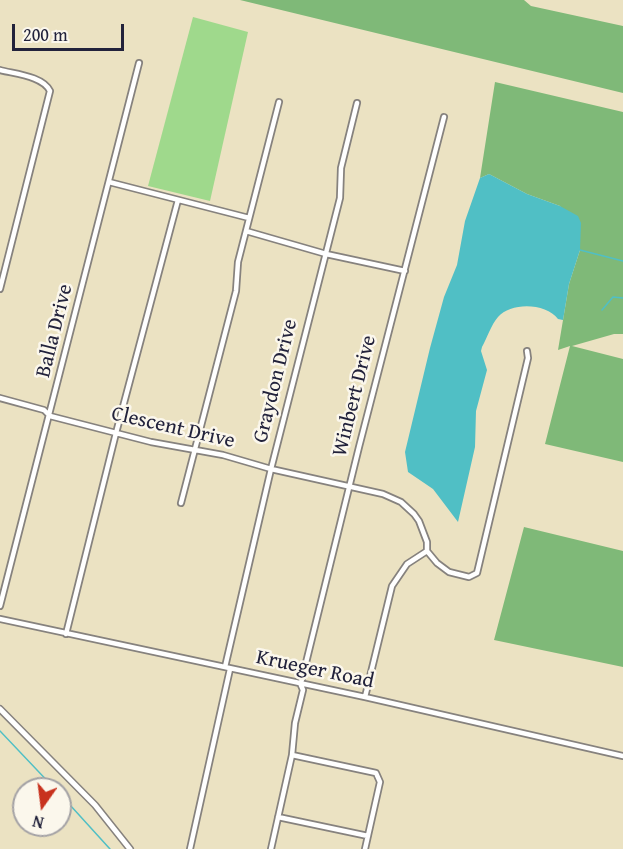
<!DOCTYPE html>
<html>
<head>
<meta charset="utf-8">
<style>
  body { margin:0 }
  #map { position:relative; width:623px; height:849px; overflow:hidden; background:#ebe2c2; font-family:"Gentium Book Plus",serif }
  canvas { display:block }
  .north { position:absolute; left:12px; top:777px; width:60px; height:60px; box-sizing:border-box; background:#fbf7ec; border:2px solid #a4a2a5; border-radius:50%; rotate:194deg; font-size:16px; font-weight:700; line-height:24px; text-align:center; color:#22223b }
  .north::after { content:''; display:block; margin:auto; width:21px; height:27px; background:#c8321e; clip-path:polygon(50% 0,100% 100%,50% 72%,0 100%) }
  .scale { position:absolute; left:12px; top:24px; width:112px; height:27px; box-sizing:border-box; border:3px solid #22223b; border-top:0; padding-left:8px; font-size:18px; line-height:21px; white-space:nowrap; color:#22223b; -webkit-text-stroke:4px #fbf7ec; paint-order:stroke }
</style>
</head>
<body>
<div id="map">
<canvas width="623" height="849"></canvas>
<div class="north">N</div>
<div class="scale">200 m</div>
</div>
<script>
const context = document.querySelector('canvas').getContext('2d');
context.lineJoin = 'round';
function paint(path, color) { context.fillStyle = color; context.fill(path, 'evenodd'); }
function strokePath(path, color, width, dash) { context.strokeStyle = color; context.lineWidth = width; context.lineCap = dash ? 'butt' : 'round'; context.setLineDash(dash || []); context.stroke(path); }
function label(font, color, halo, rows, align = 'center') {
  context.font = font + ' "Gentium Book Plus",serif'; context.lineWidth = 5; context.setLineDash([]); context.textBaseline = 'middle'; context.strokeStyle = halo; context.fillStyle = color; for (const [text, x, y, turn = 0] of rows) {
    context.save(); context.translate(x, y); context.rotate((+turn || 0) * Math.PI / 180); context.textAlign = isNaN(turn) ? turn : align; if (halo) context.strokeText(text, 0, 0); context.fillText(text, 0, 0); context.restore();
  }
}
const green = new Path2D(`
  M193,17L248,32L210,201L148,186Z`);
const forest = new Path2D(`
  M240,0H524L531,6L623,26V93Z
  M495,82L623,112V334H614L572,346L623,359V462L545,444L570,346L558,350L569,284L580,250L560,206L527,194L489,174L480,178Z
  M524,527L623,551V667L494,640Z`);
const water = new Path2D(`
  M489,174L527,194L560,206L578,216L581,223L580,250L569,284L563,320L558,319C546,303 511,302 498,317C491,325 487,338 482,347L481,351L487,370L476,411L475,447L458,522L433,489L408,472L405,452L430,348L444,297L457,265L465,221L480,178Z`);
const stream = new Path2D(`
  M580,250L623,261
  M602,310L613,297L623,298
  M0,731L55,789
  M60,794L110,849`);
const minor = new Path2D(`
  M0,70C15,74 43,76 50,91L0,289
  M109,182L249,218
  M246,231L326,254L405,271
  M0,398L44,410L50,416L151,442L223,455L271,469L383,494L401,502L414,514L419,521L427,542V551L437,563L449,572L469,577L477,573L528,358L527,351
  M181,503L236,291L238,262L279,102
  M0,606L139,63
  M0,619L365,697L623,756
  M66,634L116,433L178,200
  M225,667L271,469L340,198L341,168L357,103
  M301,683L359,447L444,117
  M365,697L392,586L407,564L427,551
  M292,755L376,773L380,782L365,849
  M278,817L368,836
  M190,849L230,669
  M271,849L292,755L295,723L303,690L300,683`);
const major = new Path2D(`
  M0,709L95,805L130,849`);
const streetNames = [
  ["Balla Drive",55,331,-76],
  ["Graydon Drive",276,381,-76],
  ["Winbert Drive",355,396,-76],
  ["Clescent Drive",173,428,13],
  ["Krueger Road",315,670,12]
];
paint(green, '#9fd98c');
paint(forest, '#7fb978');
paint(water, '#50bfc5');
strokePath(stream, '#50bfc5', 1.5);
strokePath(minor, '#86827e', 8);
strokePath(major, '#86827e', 8);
strokePath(minor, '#fff', 4.5);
strokePath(major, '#fff', 5);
label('21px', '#22223b', '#fbf7ec', streetNames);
</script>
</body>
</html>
